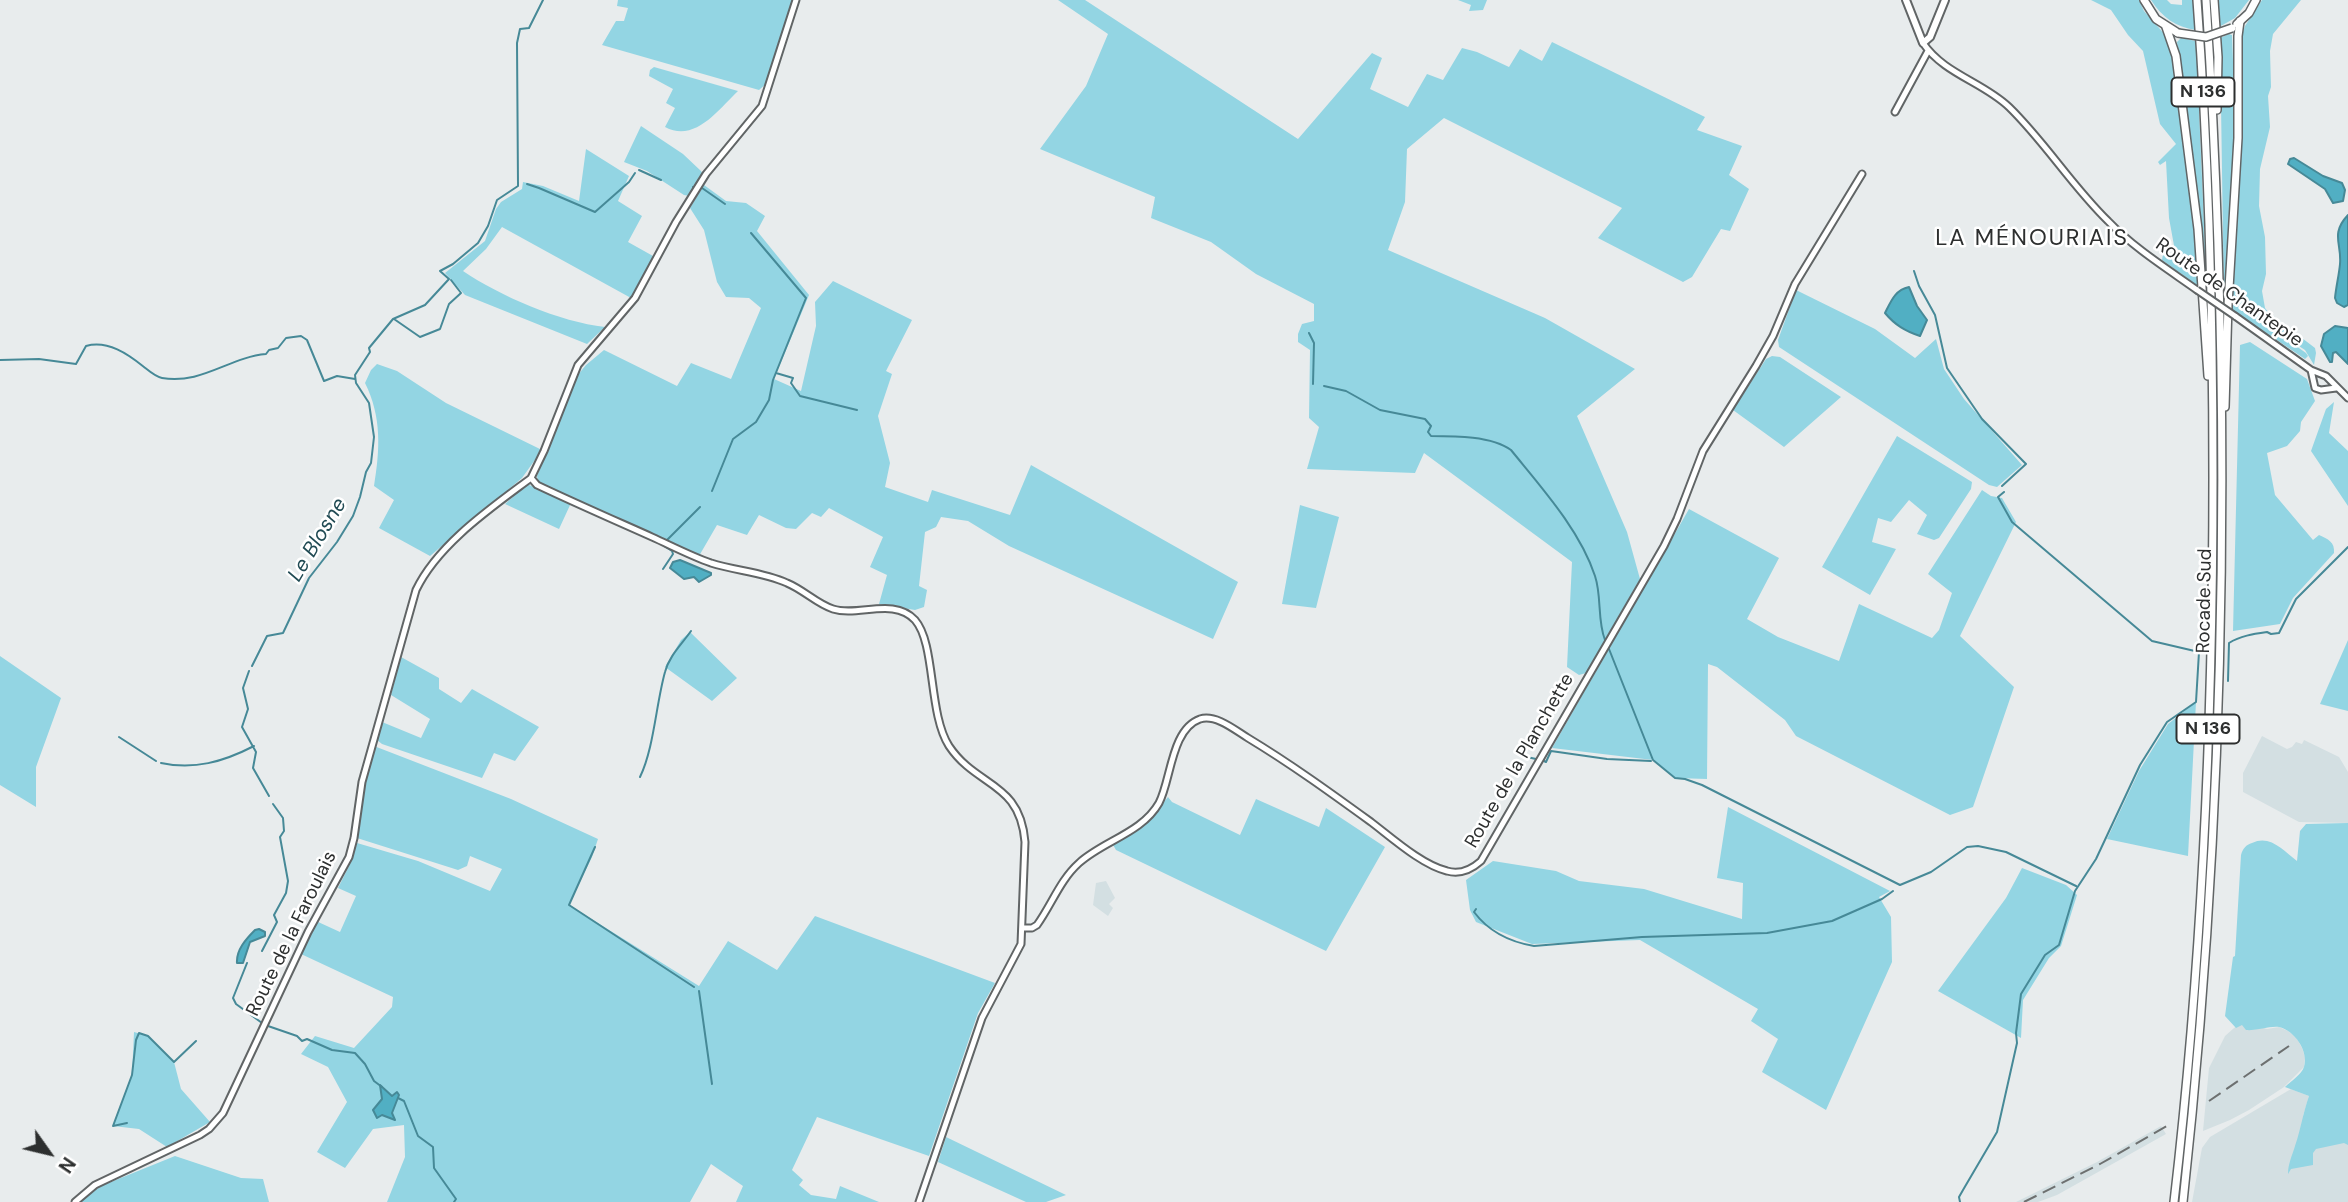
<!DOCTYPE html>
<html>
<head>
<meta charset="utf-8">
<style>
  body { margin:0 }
  #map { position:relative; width:2348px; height:1202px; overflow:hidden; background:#e8eced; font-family:"DM Sans",sans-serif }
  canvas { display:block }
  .north { position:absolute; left:14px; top:1118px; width:70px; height:70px; -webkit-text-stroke:5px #fff; paint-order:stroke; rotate:124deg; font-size:19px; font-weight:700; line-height:28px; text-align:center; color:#2d2f2f }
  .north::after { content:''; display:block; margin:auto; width:24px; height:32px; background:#2d2f2f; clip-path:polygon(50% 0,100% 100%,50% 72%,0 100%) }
</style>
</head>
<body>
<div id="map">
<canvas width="2348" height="1202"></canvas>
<div class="north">N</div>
</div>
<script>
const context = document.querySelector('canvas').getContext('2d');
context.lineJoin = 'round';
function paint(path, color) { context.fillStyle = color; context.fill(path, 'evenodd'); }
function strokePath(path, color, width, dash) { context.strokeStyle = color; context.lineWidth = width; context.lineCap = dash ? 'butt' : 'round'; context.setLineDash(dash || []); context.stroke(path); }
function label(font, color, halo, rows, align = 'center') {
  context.font = font + ' "DM Sans",sans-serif'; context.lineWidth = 5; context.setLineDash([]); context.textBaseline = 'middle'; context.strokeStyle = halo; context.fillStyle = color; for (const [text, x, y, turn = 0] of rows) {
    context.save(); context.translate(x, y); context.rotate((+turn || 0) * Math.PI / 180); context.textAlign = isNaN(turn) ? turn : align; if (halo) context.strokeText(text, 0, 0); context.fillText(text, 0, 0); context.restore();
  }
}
const built = new Path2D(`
  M2262,736L2287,749L2292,747L2296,742L2302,744L2304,740L2339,757L2348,772V823L2299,822L2243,792V773Z
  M1106,881L1115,898L1109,904L1113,908L1108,916L1093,905L1096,883Z
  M2242,1021L2267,1029L2279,1027L2288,1031L2296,1037L2302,1048L2305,1057L2304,1067L2284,1087L2249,1110L2230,1120L2203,1131L2209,1068L2225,1036Z
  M2291,1089L2309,1096L2303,1116L2348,1090V1202H2192L2202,1148L2210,1137Z
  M2161,1126L2166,1134L2057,1195L2038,1202H2016L2097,1162Z`);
const green = new Path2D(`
  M618,0H793L767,83L759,90L602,45L616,21H624L628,8L617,6Z
  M1058,0H1085L1298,139L1372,53L1382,58L1370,89L1408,107L1427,74L1443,80L1462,48L1477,52L1509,67L1520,49L1542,61L1552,42L1705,117L1697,130L1742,146L1729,175L1749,189L1730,231L1721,229L1692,277L1683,282L1598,238L1622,208L1444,118L1407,149L1405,202L1388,250L1545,318L1635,369L1577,416L1627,532L1640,579L1586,673L1579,675L1567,667L1572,562L1424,453L1415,473L1307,469L1319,427L1309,418L1310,350L1298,342V334L1302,324L1314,321V304L1256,274L1211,242L1151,218L1155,197L1040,149L1086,86L1108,34Z
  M1458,0H1487L1483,10L1469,11L1471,5Z
  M2091,0H2139L2144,11L2168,38L2173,55L2196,239L2198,286L2162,260L2163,254L2177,262L2169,218L2166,161L2160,165L2158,162L2176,144L2160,124L2143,51L2128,35L2111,10Z
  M2151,0H2167L2171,4L2182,5V0H2193L2195,30C2177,27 2162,18 2151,0Z
  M2217,0H2249L2235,18L2219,27Z
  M2262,0H2301L2273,34L2270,51L2271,87L2268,96L2270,127L2260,169L2259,206L2265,237L2266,274L2262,291L2265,308L2268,312L2315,348L2316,353L2314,365L2305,350L2265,324L2306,353L2308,356L2305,359L2232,310L2230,303L2243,120L2241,38L2245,26Z
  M2229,34L2232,35L2235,114L2226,306L2224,304L2220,38Z
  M2181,38L2196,41L2207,292L2180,69L2177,42Z
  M654,67L738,91C718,110 695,143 665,127L675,108L666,103L673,89L649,76L650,70Z
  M641,126L683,154L701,171L703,174L689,196L684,195L647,171L624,162Z
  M586,149L629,176L618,201L642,216L628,242L653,256L631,298L502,227L486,249L463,271C500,296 560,322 605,327L587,344L465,295L445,273L485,241L496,209L501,202L522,189L523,182L543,186L579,201Z
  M704,185L726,201L746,203L765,216L757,231L809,295L774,379L801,391L816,326L815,302L833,281L912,320L886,371L892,374L878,416L890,463L885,487L928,502L932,490L1010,515L1031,465L1238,582L1213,639L1009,546L968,521L941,517L936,527L925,532L919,586L927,590L924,607L915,610L879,604L887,575L870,567L883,537L829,508L821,517L812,513L796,529L786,528L759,515L747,535L717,525L699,556L538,482L537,476L577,376L586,365L604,350L677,386L691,363L731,379L761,308L749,298L726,297L717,282L704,230L690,208Z
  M1796,290L1875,329L1915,358L1936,339L1944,369L1964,399L2022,465L1997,487L1989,485L1779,347L1778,340Z
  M2250,342L2307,379L2315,401L2301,422L2300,431L2287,446L2267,453L2275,495L2313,540L2319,535C2328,539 2335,542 2334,553L2293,598L2280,624L2233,631L2240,345Z
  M1772,356L1780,357L1841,397L1784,447L1733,410L1766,359Z
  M377,364L397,371L446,403L542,450L522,478L430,556L379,528L394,500L374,486C380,450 382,417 365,383L371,370Z
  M2334,402L2329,433L2348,451V506L2311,451L2326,409Z
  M1897,436L1972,482L1971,489L1939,538L1934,540L1917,534L1927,515L1909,500L1891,522L1878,518L1872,542L1896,549L1870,595L1822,567Z
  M527,484L571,503L559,529L505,504Z
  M1982,490L1991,496L2002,498L2016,522L1960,636L2014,687L1973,807L1950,815L1796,736L1785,720L1717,667L1708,664L1707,779L1675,778L1653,760L1552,748L1689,509L1779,558L1747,619L1778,637L1839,661L1859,604L1932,638L1939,630L1952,593L1928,574Z
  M1300,505L1339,517L1316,608L1282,604Z
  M690,632L737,678L712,701L665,667L681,640Z
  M2348,640V711L2320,704Z
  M0,656L61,698L36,767V807L0,785Z
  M401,657L439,678V689L461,703L472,689L539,727L515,761L494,753L482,778L382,744L377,740L382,722L421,738L430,719L391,695Z
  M2196,702L2188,856L2107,839L2139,771L2168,724Z
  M374,746L511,799L598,839L592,857L569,905L699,986L728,941L777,970L815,916L995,983L978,1013L929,1156L817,1117L792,1170L803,1180L799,1185L811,1195L836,1199L840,1186L879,1202H736L743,1186L711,1164L690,1202H387L405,1157L404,1125L373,1129L345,1168L317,1152L347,1102L328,1067L301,1054L315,1036L354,1048L392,1007L393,997L301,954L316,921L340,932L356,896L338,888L349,866L357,843L418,861L490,891L502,869L470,856L467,866L458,870L357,838L363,791Z
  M1168,797L1172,802L1240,835L1256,799L1319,827L1326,808L1385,847L1326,951L1116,850L1112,843L1146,824Z
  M1728,807L1890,891L1879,897L1891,917L1892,962L1826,1110L1762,1072L1778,1039L1751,1021L1758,1009L1640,940L1532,944L1476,922L1470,910L1466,880L1493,861L1556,871L1579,881L1644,889L1742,919L1743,883L1717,878Z
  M2348,823V1145L2344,1143L2316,1149L2313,1153V1165L2291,1169L2288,1174C2288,1164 2292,1156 2295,1146C2301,1128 2303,1113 2309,1096L2285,1087C2291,1081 2301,1075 2304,1067C2309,1051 2294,1030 2279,1027C2268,1026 2257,1031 2246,1030L2242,1025L2236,1028L2225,1016L2233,957L2235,956L2241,855C2243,848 2246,845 2252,843C2270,834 2284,851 2297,861L2300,831L2306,824Z
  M2022,868L2066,885L2077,895L2061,946L2049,958L2023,1000L2021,1038L1938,991L2006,898Z
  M134,1032L148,1036L174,1062L181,1089L210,1122L167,1147L139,1129L113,1126L132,1075Z
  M946,1137L1066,1195L1046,1202H1026L938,1162Z
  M175,1156L241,1178L263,1179L269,1202H79L101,1186Z`);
const water = new Path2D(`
  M2294,158L2323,176L2342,183L2345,190L2343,201L2333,203L2325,189L2288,164L2290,159Z
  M2348,215V305L2344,307L2337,303L2335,298C2336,287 2339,275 2340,264C2342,244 2330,234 2348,215Z
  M1909,287L1917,306L1927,320L1920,336C1905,331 1895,325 1885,313C1891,301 1895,290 1909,287Z
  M2335,326L2348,328V364L2336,352L2333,353L2332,362H2330L2321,346L2324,334Z
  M680,560L711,573V575L699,582L694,577L684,579L670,568L673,562Z
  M259,929L265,932V936L250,942L243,963H237C236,950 246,939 255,930Z
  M380,1085L392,1096L397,1092L399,1095L392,1113L395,1120L382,1115L377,1118L373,1110L382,1099Z`);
const stream = new Path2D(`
  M639,170L661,180
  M527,184L539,188L595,212L629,182L635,173
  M693,187L694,188
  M702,188L725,204
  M1914,271L1919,286L1935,315L1947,368L1982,419L2026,464L2002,486
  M394,319L420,337L440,329L449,304L461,293L451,280
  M1309,333L1314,343L1313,384
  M0,360L39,359L76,364L86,346C108,340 128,354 144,367C149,371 156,377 162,378C201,385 230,357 266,354L269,350L278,348L286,338L301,336L307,340L324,381L337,376L355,379
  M776,373L793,378L791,383L800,396L857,410
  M1324,386L1346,391L1380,410L1425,419L1431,426L1428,432L1431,436C1455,436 1492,436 1511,450C1541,487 1580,530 1595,576C1602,597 1597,620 1605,640
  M712,491L733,439L756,422L769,400L773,380L806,298L751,233
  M667,540L700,507
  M663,569L673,554L672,551L664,546
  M1609,649L1653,760L1675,778L1685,779L1702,785L1900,885L1931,872L1967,847L1978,846L2006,852L2076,886
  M252,666L267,636L283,633L309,578L337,542L353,516L360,497L366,472L371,463L374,437L369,403L356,383L355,375L370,352L369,348L393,319L425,305L449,279L440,271L453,264L478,243L488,226L497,200L518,186L517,43L520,29L529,28L543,0
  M249,671L243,688L248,709L242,727L256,752L253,768L269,796
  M2228,681L2229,643C2240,636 2253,634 2267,632L2271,634L2279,633L2296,599L2348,547
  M119,737L156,761
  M1527,757L1536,759
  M1544,761L1546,762L1551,751L1607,759L1651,761
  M161,763C194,770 223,762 254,746
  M640,777C654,748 656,704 665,672C669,656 682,644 691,631
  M595,847L569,905L694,987
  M1476,909L1474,912C1489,932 1510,942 1534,946L1642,937L1767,933L1832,921L1882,899L1893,891
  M262,951L277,922L274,915L286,893L288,881L280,837L284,831L283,818L273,804
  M247,963L233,998L236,1004L262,1023
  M699,991L712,1084
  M268,1026L297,1036L302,1041L307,1039L332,1050L355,1053L365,1064L374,1081L382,1087
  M398,1098L404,1101L418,1136L433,1147L434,1168L456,1199L454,1202
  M127,1123L113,1126L132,1075L136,1040L139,1033L148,1036L174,1062L196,1041
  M1960,1202L1959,1197L1963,1190L1997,1132L2017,1043L2016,1033L2021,994L2045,955L2059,945L2075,891L2096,859L2140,765L2167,722L2196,702L2199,652L2152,641L2012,522L1998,497L2004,492`);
const tertiary = new Path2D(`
  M796,0L762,106L706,174L676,222L635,298L578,365L544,451L531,478L537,485C575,503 614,520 652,537C672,546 691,556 711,563C736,571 763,572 787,583C804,590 817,604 833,609C858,617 894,597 915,620C936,644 928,713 949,746C977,788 1020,781 1025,842L1021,944L982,1018L919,1202
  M1923,43C1944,74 1983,82 2009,107C2045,142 2072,186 2108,221C2134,248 2166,268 2197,290
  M1895,112L1928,51
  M2235,316L2311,370L2326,376L2348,398
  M2311,370L2315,388L2321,390L2336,388
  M1023,928H1032L1037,925C1052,904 1060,880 1079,863C1103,841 1142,833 1159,803C1171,781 1171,729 1200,719C1216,714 1235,730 1248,738C1291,764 1331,793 1371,822C1392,838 1422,865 1447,871C1461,875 1472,869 1481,861L1664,546L1677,519L1703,451L1756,366L1773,336L1795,284L1862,174
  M75,1202L95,1185L200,1135L209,1129L223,1113L308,932L349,857L354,838L362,782L416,590C438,544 491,508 531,478`);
const secondary = new Path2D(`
  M1906,0L1923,43L1930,37L1945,0`);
const primary = new Path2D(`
  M2144,0L2156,19L2178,33
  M2237,24L2249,13L2256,0`);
const trunk = new Path2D(`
  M2214,0L2218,57L2217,110
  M2166,27L2176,56L2198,229L2208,376
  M2225,407L2228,305L2238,138V36L2240,21
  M2174,1202C2202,962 2213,719 2213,477C2213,318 2209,159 2197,0
  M2183,1202C2227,803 2232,400 2206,0`);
const rail = new Path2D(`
  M2209,1101L2289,1046
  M2024,1202L2100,1164L2167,1126`);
const tertiaryBridge = new Path2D(`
  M2197,290L2235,316`);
const primaryBridge = new Path2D(`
  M2178,33L2206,37L2232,28`);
const shields = [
  [2203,92,63],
  [2208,729,63]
];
const shieldNames = [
  ["N 136",2203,92],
  ["N 136",2208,729]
];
const streetNames = [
  ["Route de Chantepie",2229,293,35],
  ["Rocade Sud",2205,601,-89],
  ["Route de la Planchette",1520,761,-60],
  ["Route de la Faroulais",292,934,-64]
];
const waterNames = [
  ["Le Blosne",318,540,-59]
];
const quarterNames = [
  ["LA MÉNOURIAIS",2032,239]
];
paint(built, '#d3dfe2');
paint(green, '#93d5e3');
paint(water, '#51afc3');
strokePath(water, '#468997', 2);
strokePath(stream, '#468997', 2);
strokePath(tertiary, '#616566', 9);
strokePath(secondary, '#616566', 10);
strokePath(primary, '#616566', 10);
strokePath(trunk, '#616566', 10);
strokePath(tertiary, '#fff', 5);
strokePath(secondary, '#fff', 6);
strokePath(primary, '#fff', 7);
strokePath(trunk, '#fff', 7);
strokePath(rail, '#6d7070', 2, [14, 7]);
strokePath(tertiaryBridge, '#616566', 9, []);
strokePath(primaryBridge, '#616566', 10, []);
strokePath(tertiaryBridge, '#fff', 5);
strokePath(primaryBridge, '#fff', 7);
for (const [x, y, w] of shields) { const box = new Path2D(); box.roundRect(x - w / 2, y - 14.5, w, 29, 5); context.fillStyle = '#fff'; context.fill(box); strokePath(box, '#2d2f2f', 2); }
label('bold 18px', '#2d2f2f', null, shieldNames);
label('19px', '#2d2f2f', '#fff', streetNames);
label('italic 21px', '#214b54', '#fff', waterNames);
context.letterSpacing = '2px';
label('23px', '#2d2f2f', '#fff', quarterNames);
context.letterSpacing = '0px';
</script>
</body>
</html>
